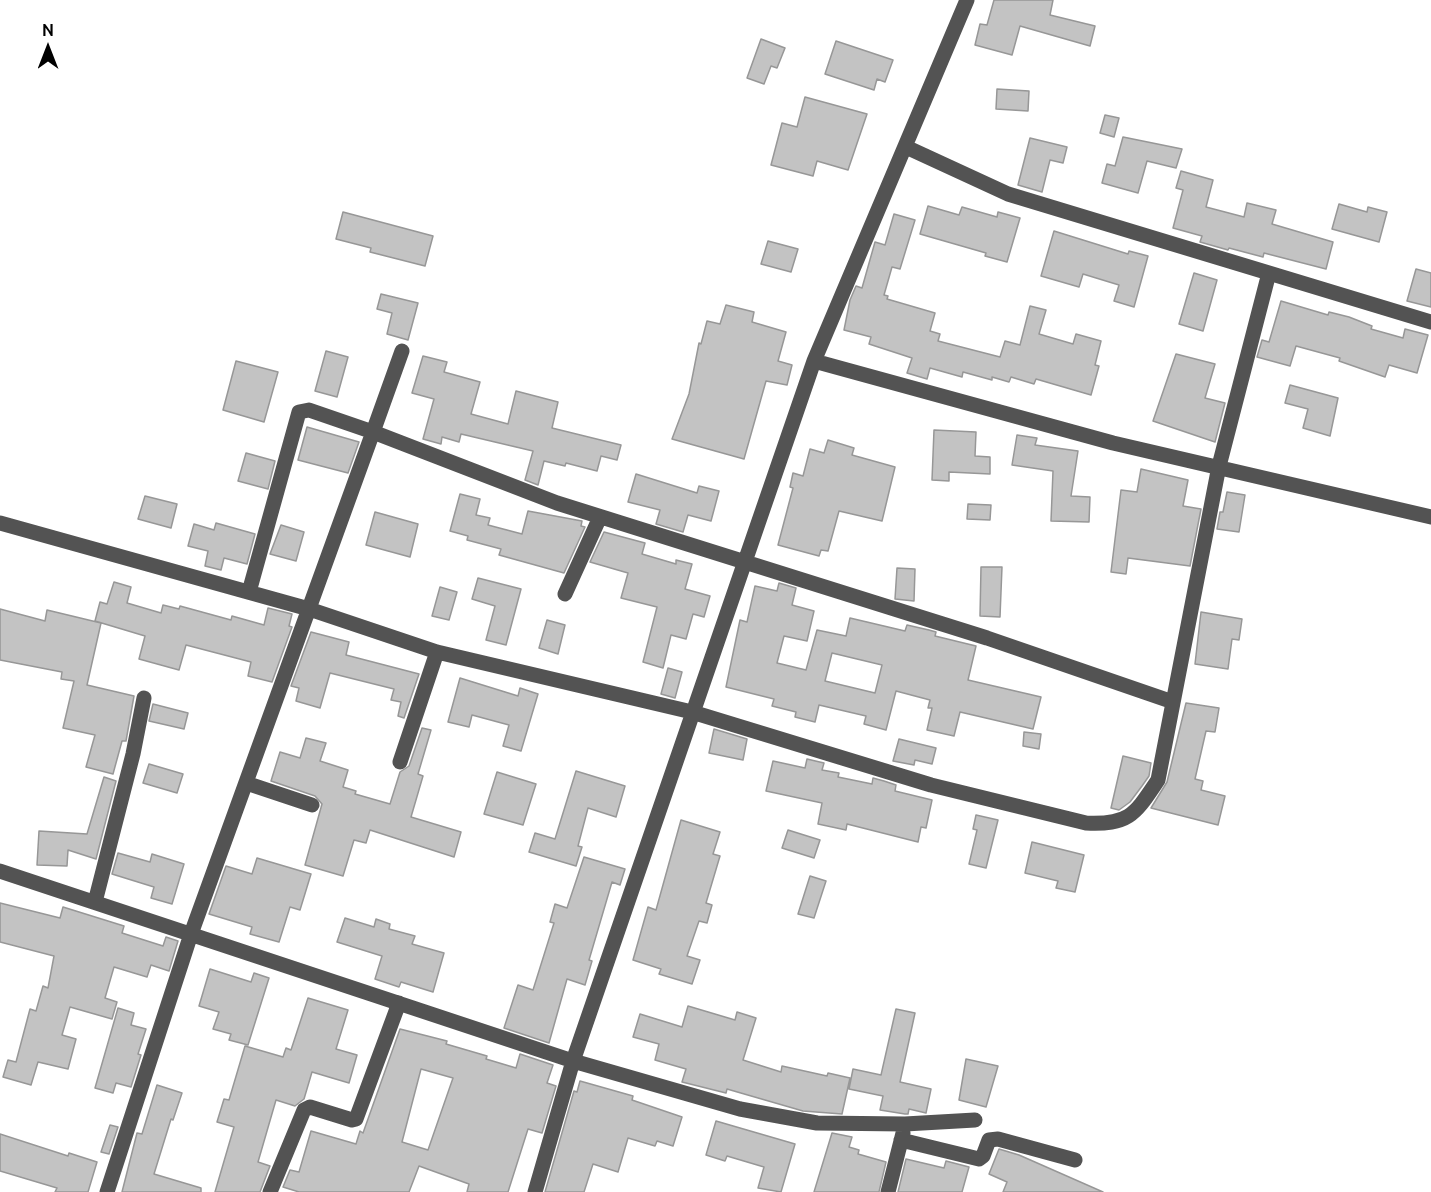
<!DOCTYPE html>
<html>
<head>
<meta charset="utf-8">
<style>
  body { margin:0 }
  #map { position:relative; width:1431px; height:1192px; overflow:hidden; background:#fff; font-family:Ubuntu,sans-serif }
  canvas { display:block }
  .north { position:absolute; left:18px; top:18px; width:60px; height:60px; -webkit-text-stroke:4px #fff; paint-order:stroke; rotate:0deg; font-size:16px; font-weight:700; line-height:24px; text-align:center; color:#000 }
  .north::after { content:''; display:block; margin:auto; width:21px; height:27px; background:#000; clip-path:polygon(50% 0,100% 100%,50% 72%,0 100%) }
</style>
</head>
<body>
<div id="map">
<canvas width="1431" height="1192"></canvas>
<div class="north">N</div>
</div>
<script>
const context = document.querySelector('canvas').getContext('2d');
context.lineJoin = 'round';
function paint(path, color) { context.fillStyle = color; context.fill(path, 'evenodd'); }
function strokePath(path, color, width, dash) { context.strokeStyle = color; context.lineWidth = width; context.lineCap = dash ? 'butt' : 'round'; context.setLineDash(dash || []); context.stroke(path); }
const building = new Path2D(`
  M994,0H1053L1050,15L1095,26L1090,46L1020,26L1012,55L975,45L980,24L987,25Z
  M761,39L785,48L777,68L771,66L764,84L747,78Z
  M836,41L893,60L885,82L877,79L874,90L825,74Z
  M997,89L1029,91L1028,111L996,109Z
  M805,97L867,114L848,170L817,161L813,176L771,165L782,123L797,127Z
  M1105,115L1119,118L1114,137L1100,133Z
  M1123,137L1182,149L1176,168L1147,161L1138,193L1102,183L1107,164L1115,166Z
  M1030,138L1067,147L1063,163L1050,160L1042,192L1018,185Z
  M1181,171L1213,180L1206,207L1244,217L1247,203L1276,210L1272,224L1333,242L1326,269L1264,253L1263,257L1229,248L1228,250L1200,242L1202,236L1173,228L1183,190L1176,188Z
  M1339,204L1367,212L1368,207L1387,212L1379,242L1332,229Z
  M928,206L959,215L962,207L997,217L998,212L1020,218L1007,262L985,256L986,253L920,234Z
  M343,212L433,236L425,266L370,252L371,248L336,239Z
  M894,214L915,220L900,269L892,267L884,295L888,296L887,299L935,313L930,331L940,334L938,341L1000,357L1005,341L1020,345L1030,306L1046,310L1039,334L1073,344L1076,334L1101,341L1095,365L1099,366L1091,395L1036,379L1034,384L1011,377L1009,382L992,377V380L963,372L962,377L930,368L927,379L907,373L912,358L869,344L871,337L844,330L850,300L856,286L862,288L875,242L885,245Z
  M1054,231L1128,254L1129,251L1148,256L1134,307L1114,301L1119,285L1083,274L1079,287L1041,276Z
  M768,241L798,249L791,272L761,264Z
  M1416,269L1431,273V307L1407,301Z
  M1194,273L1217,280L1203,331L1179,324Z
  M381,294L418,303L408,340L387,334L392,313L377,309Z
  M1281,301L1328,315L1329,312L1349,317L1372,326L1371,329L1403,338L1405,329L1428,335L1417,373L1389,365L1385,377L1339,361L1340,358L1296,346L1290,366L1257,357L1262,340L1269,342Z
  M726,305L754,312L752,322L786,332L778,361L792,365L787,385L766,381L744,459L672,439L689,394L699,343L701,344L707,321L720,324Z
  M326,351L348,357L337,397L315,391Z
  M1176,354L1215,364L1205,398L1225,403L1215,442L1153,421Z
  M423,356L447,362L444,372L480,382L471,414L508,424L516,391L558,402L552,428L621,445L617,460L601,456L597,471L566,463L565,466L544,461L538,485L525,480L533,451L461,434L459,442L442,437L441,444L423,439L434,399L412,393Z
  M236,361L278,372L264,422L223,410Z
  M1290,385L1338,398L1330,436L1303,428L1308,409L1285,403Z
  M307,427L359,442L348,473L298,460Z
  M934,430L976,432L975,456L990,457V474L949,472V481L932,480Z
  M1017,435L1037,438L1035,445L1078,451L1071,496L1090,497L1089,522L1051,521L1053,471L1012,465Z
  M828,440L854,448L852,455L895,467L882,521L839,511L828,551L821,550L819,556L778,545L793,488L790,487L793,473L803,476L810,449L824,453Z
  M246,453L275,461L268,489L238,481Z
  M1141,469L1188,480L1183,506L1201,509L1190,566L1128,558L1126,574L1111,572L1121,490L1137,492Z
  M636,474L697,493L699,486L719,491L711,521L688,515L683,532L656,524L660,510L628,502Z
  M1227,492L1245,495L1239,532L1217,529L1220,512H1223Z
  M460,494L480,499L476,515L490,518L488,525L522,534L528,511L582,521L581,526L585,527L564,573L499,555L501,549L467,540L468,536L450,531Z
  M145,496L177,504L171,528L138,519Z
  M968,504L991,505L990,520L967,519Z
  M375,512L418,524L410,557L366,545Z
  M216,523L255,534L247,564L224,558L221,570L205,566L208,551L188,546L194,524L214,530Z
  M281,525L304,532L296,561L270,554Z
  M604,532L645,543L642,554L676,564V560L692,564L685,589L710,596L704,617L693,614L686,639L671,635L663,668L643,662L657,607L621,598L628,573L590,562Z
  M981,567H1002L1000,617L980,616Z
  M897,568L915,569L914,601L895,599Z
  M478,578L521,589L506,645L486,640L495,606L472,599Z
  M114,582L131,587L127,603L161,613L163,605L179,609L180,606L231,620L232,616L264,625L268,608L292,614L289,626L292,627L272,682L248,676L251,662L186,645L179,670L139,659L145,636L95,621L100,602L107,604Z
  M779,583L796,588L792,605L814,611L807,641L784,636L777,663L806,670L817,630L846,636L850,618L905,631L907,625L929,630L936,632L935,636L976,646L968,680L1041,697L1033,729L960,712L954,736L927,730L932,708H928L930,700L896,691L886,730L864,724L866,716L819,705L815,722L795,717L796,712L772,706L774,699L726,687L740,620L747,622L755,586L777,591ZM832,653L882,665L875,693L825,681Z
  M440,587L457,592L449,620L432,616Z
  M0,609L45,621L47,610L101,623L87,685L134,696L126,741H122L113,774L86,767L95,735L63,728L74,681L61,679L62,672L0,660Z
  M1201,612L1242,619L1239,640L1232,639L1228,669L1195,664Z
  M547,620L565,625L558,654L539,648Z
  M311,632L349,642L346,655L419,674L404,718L398,716L401,702L391,700L394,689L330,673L320,708L296,701L299,688L291,686Z
  M668,668L682,672L675,698L661,694Z
  M460,678L518,696L520,688L538,694L521,751L503,746L509,725L472,715L469,727L448,722Z
  M1186,703L1219,708L1215,732L1206,731L1195,779L1203,781L1201,790L1225,796L1218,825L1151,808L1167,782Z
  M153,704L188,713L184,729L149,721Z
  M422,728L431,730L418,774L423,776L411,817L461,832L454,857L370,830L366,843L354,840L343,876L305,865L322,804L315,796L271,781L280,752L300,758L306,738L326,743L320,761L348,770L343,787L356,791L355,794L390,804L400,772L409,766Z
  M714,729L747,739L743,760L709,753Z
  M1024,732L1041,734L1039,749L1023,746Z
  M899,739L936,748L932,764L915,760L914,765L893,761Z
  M1123,756L1151,763L1149,776L1142,786L1130,802L1119,810L1111,808Z
  M807,759L824,763L822,770L839,773L838,777L872,784L873,778L884,781L896,785L895,791L932,800L926,828L921,827L918,842L847,824L846,830L818,824L822,803L766,791L773,761L805,768Z
  M149,764L183,774L177,793L143,783Z
  M576,771L625,786L616,817L588,808L578,846L582,847L576,866L529,852L535,833L555,839Z
  M497,772L536,784L523,825L484,814Z
  M104,777L116,781L96,859L68,850L67,866L37,865L39,831L87,834Z
  M976,815L998,820L986,868L969,864L977,830L973,829Z
  M681,820L720,832L713,854L720,856L706,903L712,905L707,923L699,921L687,956L700,960L692,984L659,974L661,969L633,960L648,907L656,910Z
  M788,830L820,840L814,858L782,848Z
  M1032,842L1084,855L1075,892L1056,888L1058,881L1025,873Z
  M118,853L150,862L152,854L184,864L172,904L151,898L154,887L112,874Z
  M584,857L625,869L620,885L612,882L589,960L592,961L585,985L567,979L549,1043L504,1028L518,985L533,990L554,923L550,922L555,904L567,908Z
  M257,858L311,874L300,910L290,907L279,942L250,934L252,927L209,914L226,866L252,874Z
  M810,876L826,881L814,918L798,914Z
  M0,903L60,918L63,907L124,926L122,933L163,946L166,937L178,941L169,971L151,965L147,977L114,967L105,998L117,1002L112,1019L70,1007L62,1035L76,1039L68,1069L38,1062L31,1085L3,1077L8,1060L16,1062L30,1009L36,1011L43,986L48,988L54,956L0,942Z
  M345,918L374,927L376,919L390,924L389,929L415,936L412,944L444,953L433,992L401,982L399,987L375,979L382,956L337,942Z
  M210,969L251,982L254,973L269,978L248,1045L229,1040L231,1034L213,1029L219,1012L199,1006Z
  M308,998L348,1010L336,1049L357,1055L349,1083L312,1072L304,1099L295,1106L276,1100L258,1162L270,1166L260,1192H215L234,1127L217,1122L224,1099L229,1100L245,1046L283,1057L286,1048L291,1050Z
  M688,1006L735,1020L737,1012L756,1018L743,1060L781,1072L782,1066L827,1076L828,1073L850,1078L842,1114L803,1111L727,1089L726,1093L682,1082L686,1069L655,1060L659,1044L633,1037L640,1014L682,1027Z
  M118,1008L134,1013L131,1025L146,1029L138,1054L141,1055L131,1087L116,1083L113,1093L95,1088Z
  M896,1009L915,1013L900,1082L931,1089L926,1113L909,1109L908,1114H905L880,1110L883,1096L849,1089L853,1069L881,1075Z
  M400,1029L447,1041L446,1044L487,1056L486,1059L516,1068L520,1054L553,1065L547,1083L556,1086L542,1133L528,1129L508,1192H467L469,1184L419,1166L409,1192H299L283,1187L290,1170L299,1172L311,1131L356,1144L360,1131L363,1133ZM421,1069L453,1078L428,1150L402,1142Z
  M966,1059L998,1066L986,1107L959,1100Z
  M580,1081L633,1096L632,1100L682,1117L673,1146L657,1141L655,1146L628,1138L618,1172L593,1164L584,1192H545L574,1091L577,1092Z
  M157,1085L182,1093L173,1120L171,1119L154,1174L201,1188V1192H122L137,1133L142,1134Z
  M716,1121L795,1144L781,1192L758,1188L764,1167L727,1156L725,1161L706,1155Z
  M110,1125L118,1127L109,1154L101,1152Z
  M832,1133L852,1137L849,1147L859,1150L858,1154L886,1162L879,1192H814Z
  M0,1134L68,1156L69,1153L97,1162L88,1192H55L57,1188L0,1171Z
  M999,1149L1019,1155L1103,1192H1003L1007,1182L989,1174Z
  M906,1159L944,1168L946,1161L969,1167L962,1192H898Z`);
const minor = new Path2D(`
  M906,147L1008,194L1431,322
  M814,361L1113,443L1431,517
  M0,523L309,609L437,652L692,712L931,785L1086,823C1130,825 1135,814 1158,780L1219,466L1269,273
  M249,592L299,412L309,410L373,432L402,351
  M565,594L600,517
  M400,762L437,652
  M246,783L312,805
  M0,871L573,1061L740,1109L817,1123L905,1124L975,1120
  M95,902L133,754L144,698
  M901,1140L979,1159L983,1156L989,1140L998,1139L1075,1160
  M107,1192L191,934L373,432L557,503L987,638L1173,702
  M270,1192L304,1110L310,1107L352,1120L356,1119L399,1003
  M535,1192L573,1061L814,361L967,0
  M888,1192L903,1133`);
paint(building, '#c3c3c3');
strokePath(building, '#979797', 1.5);
strokePath(minor, '#535353', 15);
</script>
</body>
</html>
